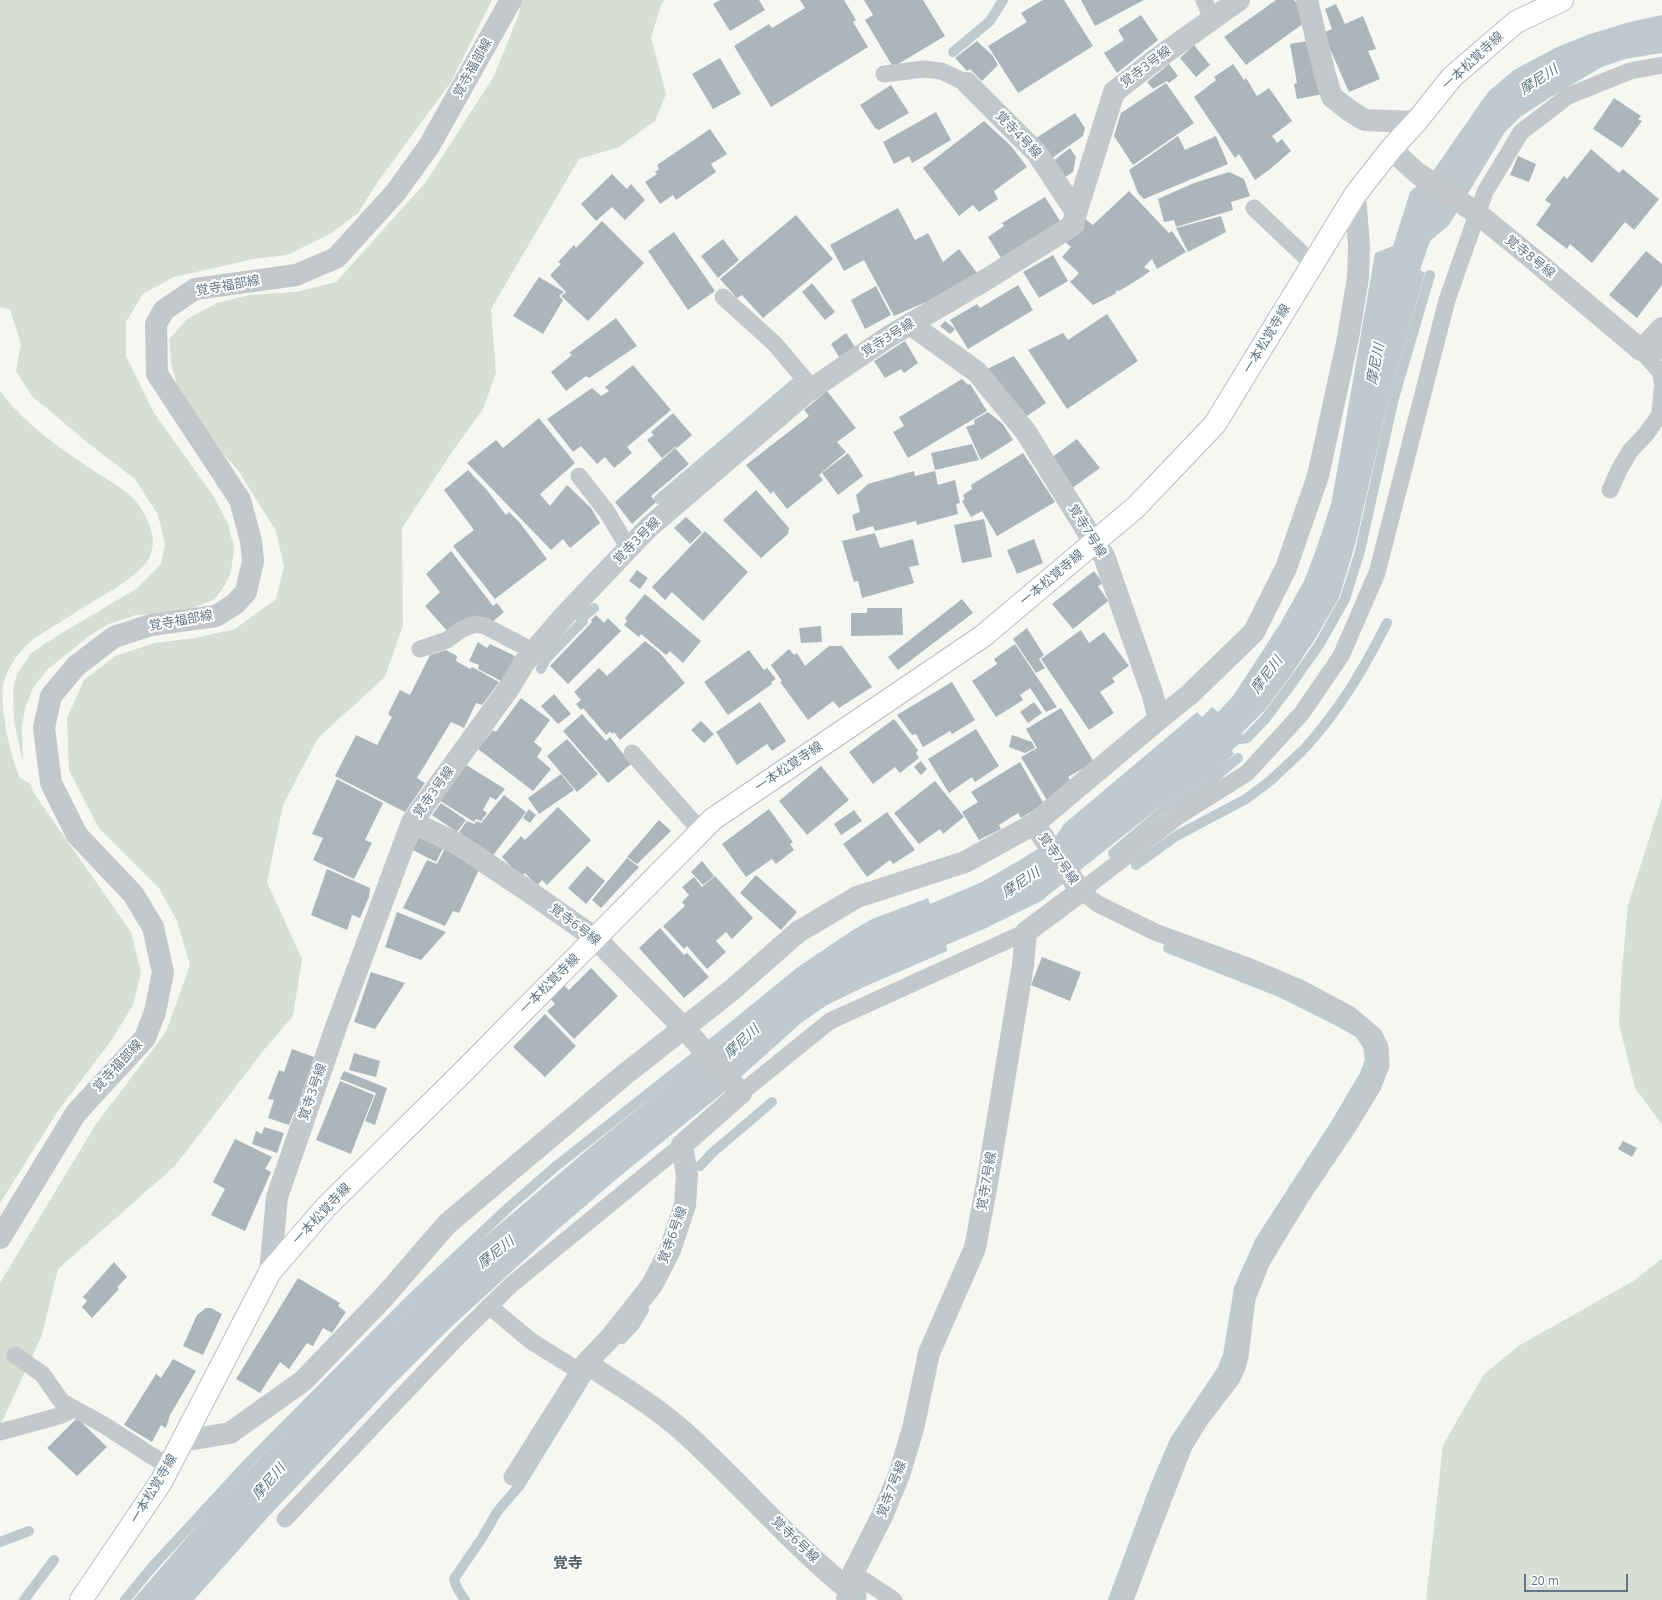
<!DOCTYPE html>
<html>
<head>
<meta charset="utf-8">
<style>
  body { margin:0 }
  #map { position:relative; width:1662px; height:1600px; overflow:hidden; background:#f6f7f3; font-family:"Open Sans",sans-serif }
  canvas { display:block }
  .scale { position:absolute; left:1524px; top:1574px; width:104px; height:18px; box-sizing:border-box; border:2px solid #637686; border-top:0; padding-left:5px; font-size:12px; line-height:14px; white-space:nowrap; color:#637686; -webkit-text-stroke:3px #fff; paint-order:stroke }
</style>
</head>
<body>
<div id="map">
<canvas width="1662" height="1600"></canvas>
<div class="scale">20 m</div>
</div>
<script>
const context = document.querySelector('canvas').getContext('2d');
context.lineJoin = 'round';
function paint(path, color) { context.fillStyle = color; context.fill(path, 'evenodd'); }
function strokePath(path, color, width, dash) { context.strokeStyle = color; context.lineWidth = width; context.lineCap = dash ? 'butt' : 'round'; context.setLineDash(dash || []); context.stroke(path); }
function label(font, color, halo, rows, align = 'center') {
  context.font = font + ' "Open Sans","Noto Sans JP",sans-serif'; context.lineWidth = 4; context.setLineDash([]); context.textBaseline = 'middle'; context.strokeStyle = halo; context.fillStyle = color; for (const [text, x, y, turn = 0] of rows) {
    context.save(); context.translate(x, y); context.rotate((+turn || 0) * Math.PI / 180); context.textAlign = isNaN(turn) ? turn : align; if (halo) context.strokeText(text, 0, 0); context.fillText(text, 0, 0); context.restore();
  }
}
const green = new Path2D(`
  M0,0H492L451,82L377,183L358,213L332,233L287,255L254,259L174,277L143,294L126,322V356L154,413L214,497L228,524L234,548L231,572L225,585L215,599L184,612L136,615L109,624L89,636L48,669L34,686L25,708L22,727L23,763L14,721L13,689L17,674L31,653L60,634L136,589L161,564L165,544L158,515L135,479L93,447L32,396L16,371L21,344L10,309L0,307Z
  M521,0H665L662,3L651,37L666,94L655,121L619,147L579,159L491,309L496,373L483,409L452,452L402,528L403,625L385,677L318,738L283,805L267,882L302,959L293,1016L263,1051L175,1166L58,1269L42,1335L0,1426V1283L96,1124L166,1032L190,965L177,921L159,888L98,827L69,770L67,718L84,680L115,656L154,643L195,638L235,629L276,599L284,567L276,531L238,470L210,440L179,393L171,363L169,339L187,319L217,303L249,295L296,292L336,282L426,182L494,76L519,14Z
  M0,391C25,425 63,450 97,473C108,480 123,488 132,497C147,513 162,543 146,563C131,581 107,593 87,605C70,616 53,627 36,637C20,650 8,665 3,685C0,710 10,755 20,778L31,784L33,792L131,932L141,972L133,1005L111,1041L58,1111L0,1203Z
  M1662,798V1125L1635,1088L1619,1024L1621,979L1628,905Z
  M1662,1258V1600H1426L1443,1445L1484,1374L1520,1345L1635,1280Z`);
const water = new Path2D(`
  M1662,15V53L1625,59L1602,67L1549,98L1519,118L1505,132L1449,225L1430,241L1420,270L1425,273L1389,398L1355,545L1339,598L1315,639L1289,678L1264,711L1241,734L1245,739L1232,750L1234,754L1214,773L1161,806L1041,901L982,930L946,945L947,951L864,987L827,1005L801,1023L723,1093L619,1177L556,1231L449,1329L391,1387L268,1517L194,1600H133L215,1505L319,1397L453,1264L588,1149L699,1059L707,1041L798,967L853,930L872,919L928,898L930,904L982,882L1020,860L1055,838L1064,824L1197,712L1202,717L1212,707L1218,712L1233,696L1280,624L1304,581L1317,547L1331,504L1340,455L1375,253L1393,246L1410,192L1433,171L1488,92L1514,70L1557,47L1590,34L1630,22Z`);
const stream = new Path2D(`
  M953,52L990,21L1003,0
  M659,499L794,384
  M541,669L546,659L583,621L581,619L594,608
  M1241,739L1247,738L1266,718L1293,682L1319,645L1345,599L1360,551L1394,398L1430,275
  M1305,748C1341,708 1363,670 1387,623
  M1113,853L1164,810L1213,779L1238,758
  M1136,865L1176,836L1246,799L1270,781L1302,751
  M700,1166L712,1153L772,1102
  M622,1339L635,1325L644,1310
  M0,1542L29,1531
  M24,1600L54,1560
  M125,1600L153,1566L249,1462L411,1299L509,1207L555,1167L696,1056
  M465,1600L457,1588L454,1579L482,1538L497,1512L520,1485L586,1378
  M861,1600L862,1589
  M1113,1600L1155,1487L1175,1440L1222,1370L1228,1355L1239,1288L1260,1241L1335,1125L1365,1074L1370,1060L1368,1046L1359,1033L1338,1021L1280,992L1168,948`);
const building = new Path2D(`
  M720,0H759L765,10L730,31L713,4Z
  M800,0H844L856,20L853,22L868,47L771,107L734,46L769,24L772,28L805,8Z
  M864,0H923L945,36L893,67L865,20L873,15Z
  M1043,0H1064L1093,46L1018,93L988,46L1027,22L1021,13Z
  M1081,0H1144L1095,26Z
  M1276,0H1294L1301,8L1304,23L1246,65L1224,37Z
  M1336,4L1345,24L1363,16L1376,49L1368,51L1380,79L1349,92L1323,33L1332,29L1325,9Z
  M1141,15L1158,40L1117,73L1104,53L1124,40L1118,30Z
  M1312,40L1323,94L1297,99L1294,84L1297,83L1290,44Z
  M977,41L993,56L998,65L982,81L970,69L967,71L955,58Z
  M1194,45L1210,65L1196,77L1180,58Z
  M720,58L741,94L713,109L692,74Z
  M1169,64L1178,76L1169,83L1167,81L1153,89L1147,82Z
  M1233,64L1244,80L1246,78L1257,96L1269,88L1292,121L1272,136L1277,143L1282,139L1291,151L1269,170L1255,180L1239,154L1235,158L1194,97L1216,80L1214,77Z
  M1166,83L1194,123L1133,165L1114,136L1121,113Z
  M891,85L909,113L879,130L875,128L860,105Z
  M1614,98L1641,116L1638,119L1642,121L1622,148L1593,129Z
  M936,112L951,140L912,163L909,156L894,164L883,142Z
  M1075,113L1085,128L1083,136L1052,158L1036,138Z
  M984,121L1011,146L1027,167L994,191L998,199L979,212L973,205L959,216L923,168Z
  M710,129L727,154L711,164L716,172L676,200L673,195L660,204L645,182L657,174L655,172L659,169L657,165Z
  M1178,136L1185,150L1216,136L1228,164L1144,199L1138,193L1129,170Z
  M1070,148L1076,157L1073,172L1064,178L1053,161Z
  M1591,149L1619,173L1623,169L1659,199L1634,230L1625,222L1592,263L1570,244L1567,249L1536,225L1551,204L1545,200L1564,176L1567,179Z
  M1518,156L1536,164L1529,182L1510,175Z
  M1229,172L1244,179L1250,196L1231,202L1233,210L1176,227L1174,220L1164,222L1158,199L1194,183Z
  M612,174L627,189L631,184L645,200L625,220L612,207L596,221L581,204Z
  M1129,191L1169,233L1172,231L1186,252L1157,269L1152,259L1144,267L1150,271L1142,277L1119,291L1117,290L1115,294L1093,305L1070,282L1079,273L1062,257L1071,247L1064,241L1083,230L1085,219L1093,225Z
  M1045,197L1060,221L1001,258L988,237L1004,226L1002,223Z
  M898,208L915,240L928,233L943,262L959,249L977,273L944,294L894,316L864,260L844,271L830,245Z
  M796,215L833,259L763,318L742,295L737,298L720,279Z
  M1221,216L1226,232L1188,252L1176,228Z
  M602,221L644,263L588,321L561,296L566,292L550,275L561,264L558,262L574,245L576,248Z
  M674,232L715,291L688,310L648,251Z
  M723,239L739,260L718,278L701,256Z
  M1646,251L1662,264V285L1637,318L1609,295Z
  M1053,255L1068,281L1039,298L1023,272Z
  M539,277L564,292L559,296L563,300L543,334L513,316Z
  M812,283L835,312L825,320L802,292Z
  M1018,285L1033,310L968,349L950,320L977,304L980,308Z
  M876,286L891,315L865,329L851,300Z
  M1107,314L1138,361L1067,409L1028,350L1063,333L1068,340Z
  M616,318L637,346L589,378L586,376L566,391L551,372L572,355L569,353Z
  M945,321L955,329L950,334L940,326Z
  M846,333L855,347L839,357L831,344Z
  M905,341L918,363L904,373L901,369L885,378L874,361Z
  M1014,356L1046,403L1027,416L987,369Z
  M633,365L671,410L627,447L632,453L614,468L605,457L597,464L581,446L573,452L547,419L592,388L601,396L609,391L605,387Z
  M962,379L968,385L970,384L987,411L908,458L893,432L904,426L899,417Z
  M827,391L856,428L837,442L846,452L819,475L823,480L787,509L773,491L771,494L746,465L809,416L804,410Z
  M988,412L1003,424L1013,440L981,460L966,427L975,424L974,420Z
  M673,413L692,435L677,448L675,447L662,458L647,440L654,435L651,432Z
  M539,418L575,463L540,494L550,506L567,485L591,508L600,523L570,548L563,539L551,550L467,463L496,440L503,448Z
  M1077,439L1100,468L1071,489L1051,458Z
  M972,444L979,460L935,470L931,453Z
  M675,448L689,464L651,496L656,502L632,524L615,502Z
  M848,453L863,476L838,495L822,473Z
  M1023,453L1055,502L997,536L982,511L971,517L962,501L965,499L963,495L972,489L971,485Z
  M468,470L486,489L506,515L509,512L520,523L547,559L495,599L453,546L474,530L444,490Z
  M914,471L915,476L935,471L938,485L955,480L960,503L956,504L958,514L917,525L916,521L875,531L873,526L856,531L852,515L860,512L856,495L868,484Z
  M756,490L789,528L788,534L761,558L723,520Z
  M686,517L702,532L690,544L674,528Z
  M984,519L992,557L962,563L954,525Z
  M705,531L748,572L703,621L672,592L665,600L652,587Z
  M875,533L880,548L913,539L919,565L909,567L914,583L862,598L858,581L854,582L842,541Z
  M1034,539L1043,563L1017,574L1007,550Z
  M451,551L493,606L497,603L504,612L490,624L449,633L425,606L440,592L426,574Z
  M637,570L648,578L640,589L629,581Z
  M1094,571L1100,579L1102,584L1098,586L1108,601L1073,629L1052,604Z
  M645,594L701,641L683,663L670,651L666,655L641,634L639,637L624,625L627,621L625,618Z
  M962,599L973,613L898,670L888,657Z
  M867,608H902L903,635L851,636V613H867Z
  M596,615L604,623L608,618L621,631L568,684L550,666L592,622L591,620Z
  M821,626L822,642L801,643L799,628Z
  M1027,628L1044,655L1039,659L1045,668L1036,673L1013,639Z
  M1081,630L1089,643L1104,632L1129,666L1112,678L1115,682L1100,692L1114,713L1089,730L1041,659Z
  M645,641L660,653L685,683L620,740L614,732L612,734L610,731L606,735L583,708L581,710L576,704L581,700L574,692L599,668L607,676Z
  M478,642L487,648L490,644L515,656L503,682L478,669L479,665L469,661Z
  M1015,644L1057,707L1046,712L1030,688L1020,695L1023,700L996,717L972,681L997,664L994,659Z
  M829,646H842L872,687L839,708L833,701L808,720L780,682L782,681L771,665L789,649L794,655L797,653L805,666Z
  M446,650L457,656L456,661L470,669L472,667L499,682L482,705L476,703L464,728L451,722L417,778L425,783L405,812L335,776L356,735L377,745L392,717L388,714L400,690L410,695L430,655Z
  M749,650L764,670L767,668L776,679L771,682L772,684L728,715L704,682Z
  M952,682L975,720L952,734L950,731L923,747L916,734L912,735L897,715Z
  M554,694L571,714L558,724L541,706Z
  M521,698L550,720L534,742L542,749L537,757L551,769L533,791L478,749L493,730L496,732Z
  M760,702L786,741L772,751L767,744L737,765L716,732Z
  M1034,702L1042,713L1028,723L1020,712Z
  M1061,708L1094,762L1068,777L1071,782L1058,789L1060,793L1048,802L1021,757L1037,748L1026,729Z
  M582,714L606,741L610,737L631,764L608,783L563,731Z
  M894,719L918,750L916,753L919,758L900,773L895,767L873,784L849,752Z
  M701,721L714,734L704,743L691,730Z
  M976,729L999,766L975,782L972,777L949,793L928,759Z
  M1012,735L1032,742L1035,748L1025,753L1009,747Z
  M567,739L598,774L577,792L547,756Z
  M921,761L927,769L921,775L914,767Z
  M1020,762L1044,804L1021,818L1018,813L999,825L1001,829L979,840L962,812L978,802L971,792Z
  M463,763L505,789L496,800L490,797L483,810L487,813L481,821L476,819L474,822L437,799Z
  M821,766L849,800L807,835L779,801Z
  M561,774L574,790L539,814L528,798Z
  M337,779L383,803L365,840L372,843L354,879L313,860L323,838L312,834Z
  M935,781L964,817L943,834L940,829L919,844L894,813Z
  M504,795L526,812L491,858L459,832L467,821L474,824L477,821L481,823Z
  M441,803L466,820L457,832L432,815Z
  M558,807L591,840L547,885L542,880L537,886L525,873L521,877L502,857L521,836L525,840Z
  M529,809L536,815L530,823L523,818Z
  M769,809L793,842L790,844L794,850L776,864L772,859L746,877L722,844Z
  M854,810L862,821L841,835L834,824Z
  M887,812L915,850L893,864L890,860L867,877L843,844Z
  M659,820L671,831L637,864L627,857Z
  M420,834L443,848L436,862L413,850Z
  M445,848L481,865L459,913L453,911L445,926L403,908L427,860L437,864Z
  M627,858L639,867L601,908L592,900Z
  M702,861L714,876L703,885L691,872Z
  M587,866L605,881L586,904L568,888Z
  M327,869L370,888L369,897L360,918L352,915L347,930L311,915Z
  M756,875L797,912L781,930L740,893Z
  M715,876L753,918L732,939L726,932L716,941L726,952L707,969L687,946L684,949L663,926L685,906L682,902L689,895L682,887L694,877L702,887Z
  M397,912L446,932L421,960L385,947Z
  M660,928L684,955L687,953L709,977L684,998L639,948Z
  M1042,957L1081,972L1070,1001L1031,985Z
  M591,968L618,996L574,1039L547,1011L555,1004L550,998L564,985L569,990Z
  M371,972L405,983L375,1029L354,1022Z
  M545,1014L576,1046L545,1077L513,1047Z
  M292,1049L314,1057L298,1113L294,1112L289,1125L268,1118L274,1100L268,1099L279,1070L284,1072Z
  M354,1053L380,1061L376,1077L349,1070Z
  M344,1071L387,1088L375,1125L365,1121L376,1093L340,1079Z
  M340,1081L374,1095L351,1154L316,1140Z
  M264,1127L284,1133L277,1153L252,1144L256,1131L262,1134Z
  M235,1139L272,1157L265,1169L271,1172L245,1231L211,1215L225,1189L213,1182Z
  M1623,1141L1637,1148L1632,1157L1618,1149Z
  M114,1262L127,1277L117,1287L119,1289L92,1318L82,1307L87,1301L83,1297Z
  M298,1278L340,1303L338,1306L346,1312L332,1333L323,1328L313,1346L307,1343L289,1369L280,1362L260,1393L236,1379Z
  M206,1308H211L222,1314L203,1355L183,1346L197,1315Z
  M173,1359L196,1371L170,1415L166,1428L161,1425L152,1442L124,1425L156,1374L161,1378Z
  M77,1418L107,1447L77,1476L47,1448Z`);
const service = new Path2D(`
  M1204,0L1212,19
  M884,74L924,69L941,71L967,83
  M1254,208L1313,264
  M723,297L775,344L812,388
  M1652,338L1662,351
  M1641,350L1661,373L1662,382
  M579,476L607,512L629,549
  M1610,490L1619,470L1630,451L1647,433L1660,414L1662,390
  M420,649L447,640L462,629L475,624L485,626L533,651
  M632,753L701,831
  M741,1093L830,1021L1026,932
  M489,1306L531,1341L579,1371L586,1363
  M15,1355L42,1374L62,1402L104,1425L169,1467
  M0,1432L59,1416L74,1409
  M512,1477L579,1371
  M285,1519L458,1337L511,1285L682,1145
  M853,1573L894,1600
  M1125,1600L1144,1549L1184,1446L1200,1420L1232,1378L1236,1370L1240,1357L1247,1298L1262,1261L1301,1197L1348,1127L1373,1086L1381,1065L1380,1047L1374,1035L1349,1014L1300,988L1253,968L1155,932L1098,904L1081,891L1180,815L1247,773L1302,713L1341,656L1377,573L1447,300L1485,192L1521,132L1568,96L1630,71L1662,65`);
const minor = new Path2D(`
  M1307,0L1325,75L1332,97L1350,111L1365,120L1416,122
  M967,83L1037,153L1076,212
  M1391,149L1417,173L1478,214L1527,254L1641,350L1662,328
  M1159,719L1189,695L1254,632L1286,568L1318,476L1348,338L1358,278L1359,246L1355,195
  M412,822L459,845L534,895L595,938L684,1028L741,1093L682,1145L687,1175L685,1205L670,1250L652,1285L611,1337L586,1363C619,1385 655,1406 685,1433C741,1484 790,1542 849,1590
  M0,1238L76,1113L145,1038L155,1012L163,972L153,927L133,894L77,835L51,783L44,728L51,696L76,666L114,637L151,625L216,616L235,604L246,592L253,561L251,541L240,500L157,374L156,324L164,310L195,289L296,275L336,258L396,192L429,146L511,0
  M270,1272L277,1197L336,1027L412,822L509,688L524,663L564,616L648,528L807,392L888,337L987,279L1072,226L1114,92L1155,60L1239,0
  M182,1441L230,1433L303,1381L384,1297L447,1224L624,1075L732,990L798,932L857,897L965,862L1034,824
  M847,1600L853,1573L882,1516L899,1475L913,1429L929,1353L975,1248L989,1172L1023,965L1026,932L1081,891L1034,824L1159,719L1152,693L1104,556L1094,542L1026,432L977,372L910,324`);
const secondary = new Path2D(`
  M81,1600L161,1482L270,1272L326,1207L461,1074L713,819L983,636L1136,507L1215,424L1355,195L1391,149L1416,122L1452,77L1516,22L1562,0`);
const streetNames = [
  ["一本松覚寺線",1473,61,-43],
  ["覚寺3号線",1146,67,-37],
  ["覚寺福部線",473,68,-61],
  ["覚寺4号線",1018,135,46],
  ["覚寺8号線",1530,257,39],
  ["覚寺福部線",228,286,-10],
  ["覚寺3号線",888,338,-32],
  ["一本松覚寺線",1267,339,-59],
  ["覚寺7号線",1087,531,58],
  ["覚寺3号線",637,541,-45],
  ["一本松覚寺線",1052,578,-40],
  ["覚寺福部線",181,621,-10],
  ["一本松覚寺線",789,767,-34],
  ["覚寺3号線",434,792,-54],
  ["覚寺7号線",1058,859,55],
  ["覚寺6号線",575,925,37],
  ["一本松覚寺線",550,984,-45],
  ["覚寺福部線",118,1066,-47],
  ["覚寺3号線",313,1092,-71],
  ["覚寺7号線",987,1181,-80],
  ["一本松覚寺線",322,1214,-47],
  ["覚寺6号線",673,1235,-70],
  ["一本松覚寺線",154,1489,-59],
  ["覚寺7号線",892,1489,-69],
  ["覚寺6号線",795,1540,44]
];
const waterNames = [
  ["摩尼川",1539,80,-33],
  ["摩尼川",1376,364,-79],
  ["摩尼川",1267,675,-53],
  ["摩尼川",1021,883,-34],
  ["摩尼川",742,1042,-43],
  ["摩尼川",496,1253,-38],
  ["摩尼川",269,1482,-49]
];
const quarterNames = [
  ["覚寺",568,1564]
];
paint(green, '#d7ded3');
paint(water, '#bfcacf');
strokePath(stream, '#bfcacf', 10);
paint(building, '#acb5ba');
strokePath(secondary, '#b8bdc2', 24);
strokePath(service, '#c4c8cb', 17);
strokePath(minor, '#c4c8cb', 22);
strokePath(secondary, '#fff', 22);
label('13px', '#637686', '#fff', streetNames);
label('italic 14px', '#5f7883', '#fff', waterNames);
label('bold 15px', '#525f6a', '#fff', quarterNames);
</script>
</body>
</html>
